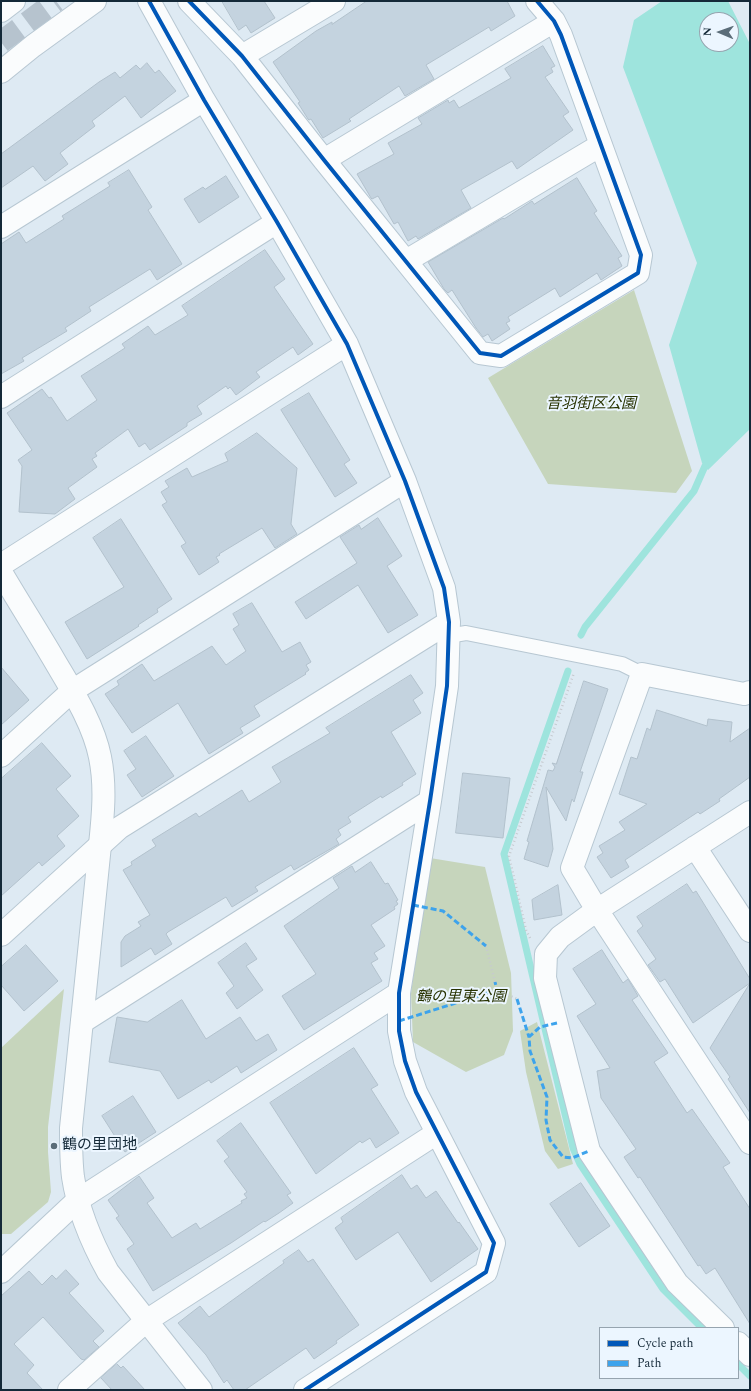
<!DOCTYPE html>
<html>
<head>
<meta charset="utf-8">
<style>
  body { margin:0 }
  #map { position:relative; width:751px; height:1391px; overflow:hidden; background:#deeaf3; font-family:Spectral,serif }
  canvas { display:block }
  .frame { position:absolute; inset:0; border:2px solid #142938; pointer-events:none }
  .legend { position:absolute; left:599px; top:1327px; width:140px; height:52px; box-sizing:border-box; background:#ecf6ff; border:1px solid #96a4af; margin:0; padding:5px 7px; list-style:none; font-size:12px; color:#142938 }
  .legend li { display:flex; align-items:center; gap:8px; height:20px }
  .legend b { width:20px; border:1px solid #96a4af }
  .north { position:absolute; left:699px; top:12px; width:40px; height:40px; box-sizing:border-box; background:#ecf6ff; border:1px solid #96a4af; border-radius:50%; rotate:272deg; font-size:11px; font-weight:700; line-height:16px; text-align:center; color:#142938 }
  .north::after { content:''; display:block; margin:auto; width:14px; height:18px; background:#5b6d79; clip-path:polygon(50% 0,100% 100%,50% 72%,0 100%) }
</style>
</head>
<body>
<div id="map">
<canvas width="751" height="1391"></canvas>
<div class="frame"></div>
<ul class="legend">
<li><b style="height:5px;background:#0057b8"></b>Cycle path</li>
<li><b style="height:5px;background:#3da3ec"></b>Path</li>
</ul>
<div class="north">N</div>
</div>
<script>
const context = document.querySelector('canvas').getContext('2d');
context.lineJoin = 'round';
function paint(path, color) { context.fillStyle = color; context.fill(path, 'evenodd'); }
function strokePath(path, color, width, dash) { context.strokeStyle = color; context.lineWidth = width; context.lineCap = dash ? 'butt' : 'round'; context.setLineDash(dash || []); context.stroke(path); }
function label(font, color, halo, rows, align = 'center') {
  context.font = font + ' Spectral,"Noto Sans JP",serif'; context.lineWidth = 4; context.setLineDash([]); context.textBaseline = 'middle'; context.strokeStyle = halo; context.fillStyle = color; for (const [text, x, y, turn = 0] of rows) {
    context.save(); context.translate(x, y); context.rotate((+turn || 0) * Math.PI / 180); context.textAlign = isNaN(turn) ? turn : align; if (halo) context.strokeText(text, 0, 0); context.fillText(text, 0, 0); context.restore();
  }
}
const green = new Path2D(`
  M634,290L692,471L676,493L548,484L488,378Z
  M430,858L485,867L511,973L513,1031L504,1055L466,1072L413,1042L411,993Z
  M64,989L48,1127V1152L51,1192L48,1202L11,1234H1V1048Z
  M537,1022L573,1164L558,1169L545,1151L526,1072L520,1031Z`);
const water = new Path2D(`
  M662,1H728L750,44V429L708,470L702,463L669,345L697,263L623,67L634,20ZM707,20H731V44H707Z`);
const stream = new Path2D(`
  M581,635L585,627L694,491L705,466
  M568,671L504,854L573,1148L580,1164L663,1289L702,1328
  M738,1364L750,1376`);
const building = new Path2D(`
  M222,1H264L275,18L251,33L246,25L239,30Z
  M367,1H507L515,16L491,31L489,27L426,65L434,79L405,96L399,86L349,119L351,121L323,138L311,119L309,120L308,119L298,103L300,102L273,62L316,31L332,22V24Z
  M543,46L555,66L551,68L553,72L545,77L569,112L563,116L573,130L517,169L512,161L461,190L471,208L418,239L416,236L408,241L398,222L394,224L378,196L372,199L371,198L357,174L394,154L388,143L422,124L418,118L448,100L449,103L454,100L459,108L511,78L505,69Z
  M147,63L155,73L159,70L176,91L141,118L125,96L92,121L95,126L60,153L68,164L45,181L33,166L1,188V154L99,82L115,72L120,78L136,65L140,69Z
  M129,170L152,207L148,210L182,264L157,280L150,269L89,307L91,311L65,328L67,331L22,358L24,361L1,374V244L19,232L26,243L64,219L62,216L110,186L108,183Z
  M226,176L239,197L199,223L184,199L203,187L205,189Z
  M577,178L597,211L594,213L622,256L618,258L622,266L601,280L597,273L560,297L555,288L508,317L510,321L506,323L510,329L492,341L488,334L483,337L476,328L452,290L448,293L444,289L428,262L503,218L504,219L532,201L534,204Z
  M265,250L285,279L274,287L313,344L298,355L293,347L256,372L260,377L236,395L230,387L228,389L226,386L197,406L202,414L187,423V426L150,450L145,443L139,447L128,429L95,453L97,456L92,459L97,467L68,488L75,499L55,514L19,512L22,466L18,460L32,450L7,413L42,389L49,398L51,397L67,421L97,400L81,376L125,348L122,344L148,326L155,335L188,315L182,306Z
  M309,393L350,460L344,464L357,483L335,497L281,410Z
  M257,433L297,468L291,524L297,534L275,548L262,528L219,554L220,555L216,557L219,562L199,575L181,546L186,543L162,505L167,502L161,492L169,487L165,481L187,468L192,477L228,461L225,454Z
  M378,518L402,556L387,566L418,615L388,633L358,585L306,619L295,602L357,563L340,537L359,525L361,529Z
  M121,519L172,599L157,609L158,612L138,625L139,626L87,659L65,622L124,587L93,538Z
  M252,603L282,652L300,642L311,662L306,665L309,670L305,673L306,674L254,706L260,716L240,728L243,733L209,754L178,703L132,733L105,694L119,685L117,681L142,664L154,681L212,646L226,665L246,651L233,629L239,625L233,614Z
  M1,667L29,700L1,725Z
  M411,675L423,693L413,700L421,713L391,732L416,774L402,783L403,785L382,798L381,796L348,817L351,822L338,830L341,835L336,839L339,844L294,870L291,865L255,887L258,891L232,907L226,897L168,932L166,934L172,944L155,955L151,948L121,967V942L125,936L141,926L138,922L150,915L123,870L132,865L131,862L156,846L152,840L196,813L199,817L242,790L249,802L281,782L272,767L330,733L326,728Z
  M584,681L608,689L580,772H583L574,802L572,799L566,821L546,787L553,849L548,867L524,859L529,842L527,841L548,770L553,771L555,767L552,763L556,764Z
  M657,710L707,726L708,719L732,722L730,742L750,728V777L719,799L720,801L700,814L698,812L625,860L629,867L611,878L597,857L603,853L599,846L625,830L619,822L647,804L619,794L631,757L637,759L647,728L650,730Z
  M146,736L174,776L142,797L127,775L136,769L124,751Z
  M42,743L71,776L56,789L79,816L57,836L65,846L42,866L39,862L1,896V779Z
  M463,773L510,778L503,838L456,833Z
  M371,862L385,884L388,883L398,900L396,901L398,904L394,907L395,909L371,925L385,946L374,953L378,959L371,963L382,981L304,1030L282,996L316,974L284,926L339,888L333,878L352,866L355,872Z
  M687,884L693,893L696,891L750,979V1113L728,1079L730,1077L710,1048L750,983L693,1023L665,979L660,982L648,965L656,959L637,931L643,926L637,917Z
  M558,885L562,915L534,920L532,900Z
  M246,943L257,959L246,966L263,990L237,1009L226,993L234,986L218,963Z
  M26,945L58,981L24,1011L1,985V967Z
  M602,950L623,983L628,979L638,996L632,1000L668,1053L654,1062L687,1113L692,1109L730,1163L723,1167L750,1209V1324L715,1268L706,1274L700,1265L698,1266L640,1177L638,1178L624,1157L636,1149L601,1098L597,1071L610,1068L577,1016L596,1004L573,969Z
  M182,1000L206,1039L240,1017L256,1041L268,1034L277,1050L241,1073L237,1066L211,1083L209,1080L178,1099L160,1071L109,1062L117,1017L147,1022Z
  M354,1048L378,1085L371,1089L399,1133L376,1148L370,1138L362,1143L360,1141L316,1174L270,1103Z
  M133,1096L156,1132L125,1152L102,1116Z
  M241,1123L291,1193L287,1195L293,1203L279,1213L265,1222L264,1221L231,1243L153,1291L127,1249L134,1244L116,1218L119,1216L108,1200L139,1176L154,1198L147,1203L172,1238L196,1223L200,1229L242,1203L241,1201L247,1198L244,1194L247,1192L224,1161L229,1157L217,1141Z
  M402,1175L411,1189L417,1185L426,1198L436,1191L458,1223L459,1222L478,1249L431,1282L398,1232L356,1260L335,1228L343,1222L341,1218Z
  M581,1183L610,1226L579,1247L550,1204Z
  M299,1250L308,1262L313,1259L359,1325L336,1341L337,1343L314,1359L306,1348L245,1390H234L227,1380L224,1383L206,1355L178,1323L200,1306L209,1317L284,1263L283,1261Z
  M66,1270L79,1284L69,1293L104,1331L93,1341L99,1347L84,1360L81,1359L43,1317L14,1344L34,1365L27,1373L43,1390H1V1296L29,1271L42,1285L52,1275L56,1279Z
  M117,1364L121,1368L123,1366L145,1390H112L101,1378Z`);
const secondaryTunnel = new Path2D(`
  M1,42L56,1`);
const path = new Path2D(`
  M530,938L526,930L509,856L574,673
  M486,946L495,982
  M497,990L517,999`);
const lane = new Path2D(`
  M448,636L466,633L622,664L642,674`);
const street = new Path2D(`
  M149,1L204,100L277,222L347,344L405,481L444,588L449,622L447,686L430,801L399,993V1031L405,1061L416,1092L494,1243L486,1272L305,1390
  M189,1L242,56L324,160L480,353L501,356L638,273L641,255L561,35L554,21L537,1
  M242,56L334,1
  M324,160L554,21
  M1,227L204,100
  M406,261L601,145
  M1,397L277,222
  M1,565L347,344
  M750,692L744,694L642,674L572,868L597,910L750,1143
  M1,756L72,691L405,481
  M695,847L750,931
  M1,935L119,828L449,622
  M82,1022L430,801
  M1,1272L78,1200L399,993
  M723,1328L677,1283L589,1151L545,978L546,954L560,937L597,910L750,812
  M738,1343L750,1355
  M69,1390L146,1321L437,1133`);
const secondary = new Path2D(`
  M1,11L14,1
  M1,72L33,46L95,1
  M1,572C18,601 36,629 53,658C71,689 93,722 100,757C106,786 103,816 100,845L71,1128C71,1145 71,1161 73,1177C78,1210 92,1243 108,1272L201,1390`);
const quiet = new Path2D(`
  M413,905L443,911L486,946
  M517,999L529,1037
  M399,1021L497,990L495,982
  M557,1023L540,1027L529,1037L530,1051L547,1097L546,1120L550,1140L563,1157L572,1158L589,1151`);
const cycleway = new Path2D(`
  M149,1L204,100L277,222L347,344L405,481L444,588L449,622L447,686L430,801L399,993V1031L405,1061L416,1092L494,1243L486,1272L305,1390
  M189,1L242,56L324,160L480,353L501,356L638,273L641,255L561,35L554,21L537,1`);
const markers = [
  [54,1146,4,"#5b6d79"]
];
const parkNames = [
  ["音羽街区公園",591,405],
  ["鶴の里東公園",461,998]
];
const poiNames = [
  ["鶴の里団地",62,1146]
];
paint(green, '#c6d5bc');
paint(water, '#9ee4dd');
strokePath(stream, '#9ee4dd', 7);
paint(building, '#c4d3df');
strokePath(building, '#b2c1cc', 1);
strokePath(secondaryTunnel, '#b6c3ce', 22, [22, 11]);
strokePath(lane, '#b7c7d2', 16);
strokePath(street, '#b7c7d2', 24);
strokePath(secondary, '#b7c7d2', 24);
strokePath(path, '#c6cacf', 2.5, [1, 3]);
strokePath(lane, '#fafcfd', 14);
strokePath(street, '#fafcfd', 22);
strokePath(secondary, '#fafcfd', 22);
strokePath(quiet, '#3da3ec', 3, [6, 3]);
strokePath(cycleway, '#0057b8', 4);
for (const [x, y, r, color] of markers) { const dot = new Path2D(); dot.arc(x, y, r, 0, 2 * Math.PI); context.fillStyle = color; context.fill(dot); strokePath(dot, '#ecf6ff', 1.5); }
label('italic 15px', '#273200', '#ecf6ff', parkNames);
label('15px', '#142938', '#ecf6ff', poiNames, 'left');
</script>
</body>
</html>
